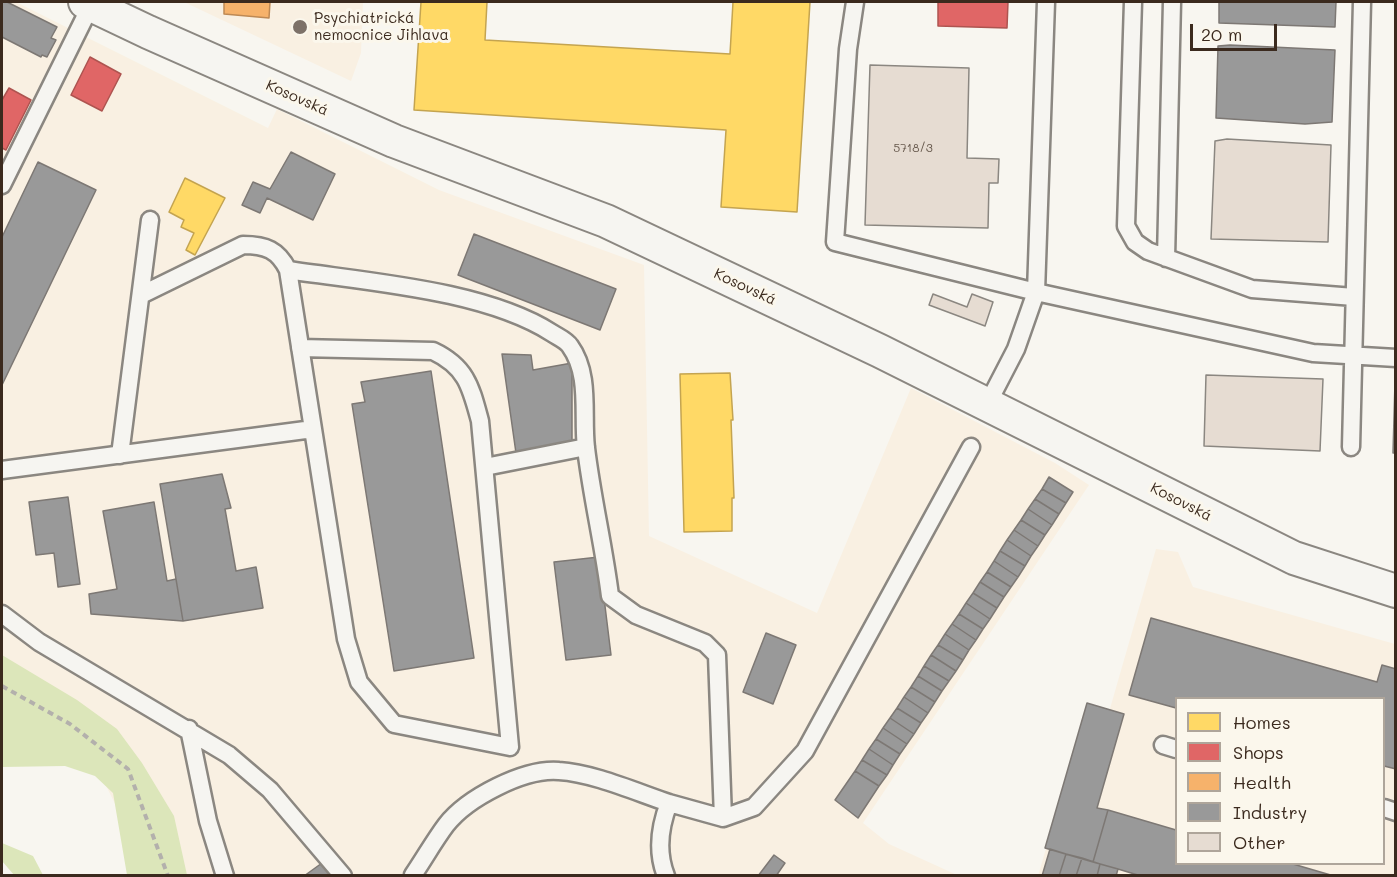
<!DOCTYPE html>
<html>
<head>
<meta charset="utf-8">
<style>
  body { margin:0 }
  #map { position:relative; width:1397px; height:877px; overflow:hidden; background:#f8f6f0; font-family:Mali,sans-serif }
  canvas { display:block }
  .frame { position:absolute; inset:0; border:3px solid #3b2a1e; pointer-events:none }
  .legend { position:absolute; left:1175px; top:697px; width:210px; height:168px; box-sizing:border-box; background:#fbf7ec; border:2px solid #aea59a; margin:0; padding:8px 10px; list-style:none; font-size:18px; color:#3b2a1e }
  .legend li { display:flex; align-items:center; gap:12px; height:30px }
  .legend b { width:30px; border:2px solid #aea59a }
  .scale { position:absolute; left:1190px; top:24px; width:87px; height:27px; box-sizing:border-box; border:3px solid #3b2a1e; border-top:0; padding-left:8px; font-size:18px; line-height:21px; white-space:nowrap; color:#3b2a1e; -webkit-text-stroke:4px #fbf7ec; paint-order:stroke }
</style>
</head>
<body>
<div id="map">
<canvas width="1397" height="877"></canvas>
<div class="frame"></div>
<ul class="legend">
<li><b style="height:16px;background:#ffd966"></b>Homes</li>
<li><b style="height:16px;background:#e06666"></b>Shops</li>
<li><b style="height:16px;background:#f6b26b"></b>Health</li>
<li><b style="height:16px;background:#999"></b>Industry</li>
<li><b style="height:16px;background:#e6dcd2"></b>Other</li>
</ul>
<div class="scale">20 m</div>
</div>
<script>
const context = document.querySelector('canvas').getContext('2d');
context.lineJoin = 'round';
function paint(path, color) { context.fillStyle = color; context.fill(path, 'evenodd'); }
function strokePath(path, color, width, dash) { context.strokeStyle = color; context.lineWidth = width; context.lineCap = dash ? 'butt' : 'round'; context.setLineDash(dash || []); context.stroke(path); }
function label(font, color, halo, rows, align = 'center') {
  context.font = font + ' Mali,sans-serif'; context.lineWidth = 6; context.setLineDash([]); context.textBaseline = 'middle'; context.strokeStyle = halo; context.fillStyle = color; for (const [text, x, y, turn = 0] of rows) {
    context.save(); context.translate(x, y); context.rotate((+turn || 0) * Math.PI / 180); context.textAlign = isNaN(turn) ? turn : align; if (halo) context.strokeText(text, 0, 0); context.fillText(text, 0, 0); context.restore();
  }
}
const built = new Path2D(`
  M2,2H16L268,128L277,109L439,190L644,265L649,536L817,613L911,388L1055,463L1089,485L863,823L889,844L957,875H151L94,762L2,693Z
  M184,2H363L361,53L351,81Z
  M1156,549L1178,552L1193,587L1395,644V875L1038,876L1087,706L1109,712ZM1176,698H1384V864H1176Z`);
const green = new Path2D(`
  M2,655L77,700L117,729L142,763L174,816L187,875H127L113,793L95,776L65,766L2,767Z
  M2,843L33,856L43,875H14L2,861Z`);
const homes = new Path2D(`
  M421,2H487L485,40L730,54L733,2H810L797,212L721,207L726,130L414,110Z
  M185,178L225,198L195,255L186,250L194,233L181,227L184,220L169,212Z
  M730,373L733,420H731L734,498H732V531L684,532L680,374Z`);
const shops = new Path2D(`
  M938,2H1008L1007,28L938,26Z
  M90,57L121,74L102,111L71,95Z
  M9,88L31,100L6,150L2,148V100Z`);
const health = new Path2D(`
  M224,2H270L269,18L224,14Z`);
const industry = new Path2D(`
  M2,2H7L57,27L51,38L56,40L47,57L42,55L41,57L2,37Z
  M1219,2H1336L1335,27L1219,23Z
  M1230,45L1335,50L1332,122L1305,124L1216,118L1218,46Z
  M291,152L335,174L313,220L267,198L260,213L242,205L253,182L270,189Z
  M38,162L96,190L2,385V237Z
  M474,234L616,289L600,330L458,275Z
  M502,354L531,355L533,370L572,363V443L516,453Z
  M431,371L474,658L394,671L352,404L365,402L361,382Z
  M1395,382H1396V453H1393Z
  M222,474L231,508L225,509L236,571L256,567L263,608L183,621L160,484Z
  M1049,477L1073,492L1066,503L1042,489Z
  M1042,489L1066,503L1059,514L1035,499Z
  M68,497L80,584L58,587L54,553L36,555L29,502Z
  M1035,499L1059,514L1052,525L1028,509Z
  M154,502L167,581L176,579L183,621L91,614L89,594L117,589L103,511Z
  M1028,509L1052,525L1045,535L1021,520Z
  M1021,520L1045,535L1038,546L1014,530Z
  M1014,530L1038,546L1031,556L1007,540Z
  M1007,540L1031,556L1025,566L1000,551Z
  M1000,551L1025,566L1018,577L994,561Z
  M599,557L611,655L566,660L554,562Z
  M994,561L1018,577L1011,587L987,572Z
  M987,572L1011,587L1004,597L980,582Z
  M980,582L1004,597L997,608L973,593Z
  M973,593L997,608L990,619L966,603Z
  M966,603L990,619L983,629L959,614Z
  M959,614L983,629L976,640L952,624Z
  M1151,618L1377,682L1382,665L1396,669V769L1384,766V698H1176V708L1129,695Z
  M952,624L976,640L969,650L945,634Z
  M766,633L796,645L773,704L743,692Z
  M945,634L969,650L963,660L938,645Z
  M938,645L963,660L956,671L931,655Z
  M931,655L956,671L949,681L924,666Z
  M924,666L949,681L942,691L918,676Z
  M918,676L942,691L935,702L911,687Z
  M911,687L935,702L928,713L904,697Z
  M904,697L928,713L921,723L897,708Z
  M1087,703L1124,714L1097,808L1108,810L1093,862L1045,848Z
  M897,708L921,723L914,734L890,718Z
  M890,718L914,734L907,744L883,728Z
  M883,728L907,744L900,754L876,739Z
  M876,739L900,754L893,765L869,749Z
  M869,749L893,765L887,775L862,760Z
  M862,760L887,775L879,786L855,771Z
  M855,771L879,786L858,818L835,800Z
  M1108,810L1176,830V864H1293L1334,876H1141L1118,869L1093,862Z
  M1050,849L1066,854L1059,876H1042Z
  M1066,854L1082,858L1076,876H1059Z
  M774,855L785,863L776,876H758Z
  M1082,858L1100,864L1097,876H1076Z
  M322,863L331,876H304Z
  M1100,864L1118,869L1116,876H1097Z`);
const building = new Path2D(`
  M870,65L969,68L967,158L999,159L998,183H989L988,228L865,225Z
  M1227,139L1331,145L1328,242L1211,239L1215,141Z
  M933,294L967,307L972,294L993,302L985,326L929,305Z
  M1206,375L1323,379L1320,451L1204,446Z`);
const path = new Path2D(`
  M2,686L70,724L128,769L168,876`);
const service = new Path2D(`
  M855,2L848,49L835,242L1036,292L1313,353L1396,358
  M1133,2L1126,226L1135,242L1148,251L1252,289L1354,297
  M2,185L91,5
  M1166,258L1172,2
  M288,270C367,282 485,290 552,333C558,337 566,340 570,346C591,375 582,415 586,448C592,498 604,547 610,596L636,615L705,643L717,655L723,818L669,803C660,826 656,851 666,876
  M141,295L243,245C266,245 278,250 288,270L346,639L359,682L394,724L510,747L480,421C471,388 467,367 433,351L300,348
  M987,405L1016,349L1036,292L1046,2
  M1351,447L1362,2
  M120,455L150,220
  M485,467L586,447
  M2,470L313,429
  M2,614L39,642L229,755L270,790L343,876
  M189,729L208,821L225,876
  M1163,745L1176,749
  M1384,808L1396,812
  M723,818L754,807L805,751L971,447
  M413,875C424,859 434,841 446,825C467,798 524,768 559,771C593,773 636,792 669,803`);
const minor = new Path2D(`
  M85,2L148,32L394,141L606,221L880,351L1294,558L1396,591`);
const markers = [
  [300,27,8,"#7d7168"]
];
const numberNames = [
  ["5718/3",913,148]
];
const poiNames = [
  ["Psychiatrická",314,18],
  ["nemocnice Jihlava",314,35]
];
const streetNames = [
  ["Kosovská",297,98,24],
  ["Kosovská",745,287,25],
  ["Kosovská",1181,502,27]
];
paint(built, '#f9f0e2');
paint(green, '#dce6ba');
paint(homes, '#ffd966');
strokePath(homes, '#c4a450', 1.5);
paint(shops, '#e06666');
strokePath(shops, '#ae5450', 1.5);
paint(health, '#f6b26b');
strokePath(health, '#be8954', 1.5);
paint(industry, '#999');
strokePath(industry, '#7d7874', 1.5);
paint(building, '#e6dcd2');
strokePath(building, '#8b8781', 1.5);
strokePath(service, '#8b8781', 21);
strokePath(minor, '#8b8781', 36);
strokePath(path, '#b3b0ac', 4, [6, 4.5]);
strokePath(service, '#f6f5f1', 16);
strokePath(minor, '#f6f5f1', 32);
for (const [x, y, r, color] of markers) { const dot = new Path2D(); dot.arc(x, y, r, 0, 2 * Math.PI); context.fillStyle = color; context.fill(dot); strokePath(dot, '#fbf7ec', 2); }
label('12px', '#66584c', null, numberNames);
label('15px', '#3b2a1e', '#fbf7ec', poiNames, 'left');
label('15px', '#3b2a1e', '#fbf7ec', streetNames);
</script>
</body>
</html>
